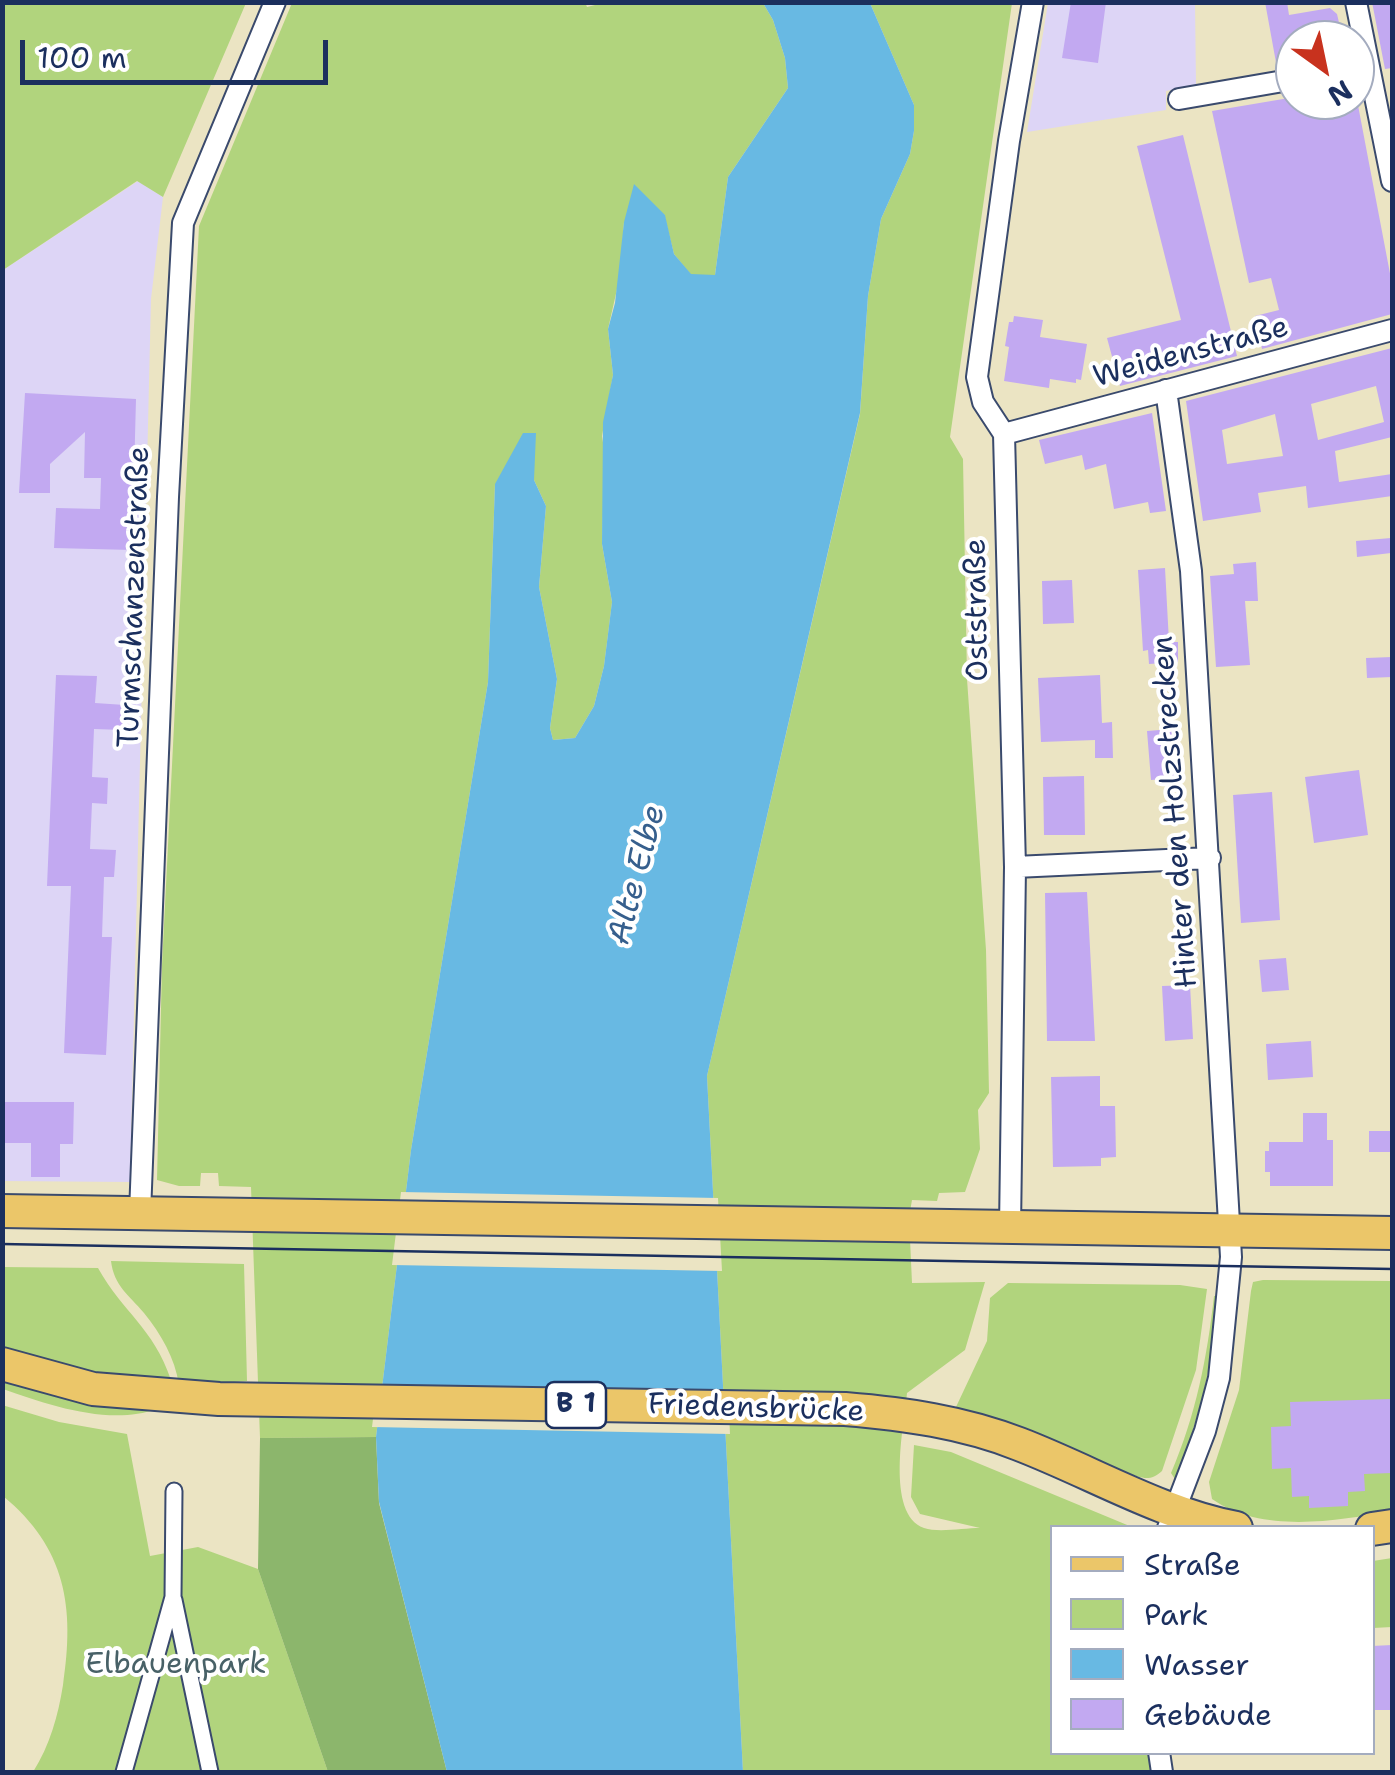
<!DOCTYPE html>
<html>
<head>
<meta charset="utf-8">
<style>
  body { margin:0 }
  #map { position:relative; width:1395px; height:1775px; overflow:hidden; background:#ebe4c3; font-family:"Shantell Sans",sans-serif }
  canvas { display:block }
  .frame { position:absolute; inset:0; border:5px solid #1b2f5e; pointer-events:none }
  .legend { position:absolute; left:1050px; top:1525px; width:325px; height:230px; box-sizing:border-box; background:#fff; border:2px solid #a4acbf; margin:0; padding:12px 18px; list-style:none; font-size:30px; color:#1b2f5e }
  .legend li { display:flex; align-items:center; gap:20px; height:50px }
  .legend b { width:50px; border:2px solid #a4acbf }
  .north { position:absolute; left:1275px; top:20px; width:100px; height:100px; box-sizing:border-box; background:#fff; border:2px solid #a4acbf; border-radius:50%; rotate:147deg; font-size:28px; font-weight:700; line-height:40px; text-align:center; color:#1b2f5e }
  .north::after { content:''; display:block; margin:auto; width:35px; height:45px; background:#c8321e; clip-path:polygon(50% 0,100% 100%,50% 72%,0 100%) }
  .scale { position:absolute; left:20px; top:40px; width:308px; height:45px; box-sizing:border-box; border:5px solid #1b2f5e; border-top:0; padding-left:12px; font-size:30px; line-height:35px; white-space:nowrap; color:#1b2f5e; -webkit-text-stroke:8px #fff; paint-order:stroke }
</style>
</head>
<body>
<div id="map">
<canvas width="1395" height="1775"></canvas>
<div class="frame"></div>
<ul class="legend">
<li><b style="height:12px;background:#ebc669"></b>Straße</li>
<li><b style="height:28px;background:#b1d47d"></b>Park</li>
<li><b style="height:28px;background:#68b9e3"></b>Wasser</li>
<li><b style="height:28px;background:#c2a9f1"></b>Gebäude</li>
</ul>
<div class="north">N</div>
<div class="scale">100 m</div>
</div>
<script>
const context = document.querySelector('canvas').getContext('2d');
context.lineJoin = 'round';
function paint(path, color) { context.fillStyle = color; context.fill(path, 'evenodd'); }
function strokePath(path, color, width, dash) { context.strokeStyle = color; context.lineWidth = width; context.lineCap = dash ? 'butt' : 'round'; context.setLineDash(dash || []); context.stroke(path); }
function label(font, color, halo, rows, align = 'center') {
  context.font = font + ' "Shantell Sans",sans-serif'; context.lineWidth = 8; context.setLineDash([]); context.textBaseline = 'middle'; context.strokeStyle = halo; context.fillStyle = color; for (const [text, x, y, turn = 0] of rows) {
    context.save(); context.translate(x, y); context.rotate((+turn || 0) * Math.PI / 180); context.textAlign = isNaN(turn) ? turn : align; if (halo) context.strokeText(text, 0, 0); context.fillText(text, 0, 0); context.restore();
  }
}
const built = new Path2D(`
  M1048,3H1195L1196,85L1166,91V110L1027,132Z
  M138,181L163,197L151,299L130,1182L3,1181V270Z`);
const green = new Path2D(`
  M585,2L587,7L607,2L763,3L773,20L785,58L788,88L728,177L715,275H691L674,254L664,214L624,222L620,276L608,329L613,375L602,436L605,455L602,544L612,602L604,666L594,706L575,738L553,740L550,728L557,679L539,587L546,506L534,480L495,484L488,682L411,1150L376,1437L260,1438L251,1187L219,1186L218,1173H201L200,1186H179L157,1180L162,965L199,226L292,3Z
  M6,3H246L163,197L137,181L3,270L2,10Z
  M870,3H1012L950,437L963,459L967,679L986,950L989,1093L978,1110L980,1149L965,1192L939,1193L937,1201L912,1200L909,1217L912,1283L985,1282L965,1350L907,1393C904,1425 885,1514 924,1528C938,1533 964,1528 980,1528L920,1514L911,1497L914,1445L951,1452L1132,1527L1052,1528V1752L1152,1753L1155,1772H743L707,1076L860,414L868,296L881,219L910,154L914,131V105Z
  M111,1261L244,1264L247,1381L179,1385C175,1358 161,1334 144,1313C129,1295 114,1286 111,1261Z
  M2,1267L98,1268C123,1313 153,1327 171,1380C132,1387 41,1363 3,1348Z
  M1263,1280L1392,1281V1511C1336,1521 1262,1534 1212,1499L1209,1482L1239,1390L1251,1291L1253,1282Z
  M1008,1283L1180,1285L1207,1289L1196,1370L1162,1471C1150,1482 1142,1478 1128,1473L1125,1477L1007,1424L956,1407L987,1341L990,1298Z
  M1214,1296H1220C1211,1366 1202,1413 1175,1479L1171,1473C1196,1415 1207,1358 1214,1296Z
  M2,1375L157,1409C109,1426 48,1405 3,1389Z
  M2,1405L59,1422L127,1434L150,1556L198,1547L258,1569L328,1772H33C50,1745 58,1716 63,1685C75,1607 66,1548 3,1496Z
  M1392,1558V1627L1373,1628V1561Z`);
const forest = new Path2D(`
  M376,1437L379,1503L447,1772H328L258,1569L260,1438Z`);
const water = new Path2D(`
  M763,3H870L914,105V131L910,154L881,219L868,296L860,413L707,1076L743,1772H447L379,1502L376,1437L411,1150L488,682L495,484L523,433H536L534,480L546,506L539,587L557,679L550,728L553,740L575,738L594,706L604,666L612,602L602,544L603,422L613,375L608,329L615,303L624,222L634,184L665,215L674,254L691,274L715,275L728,177L788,88L785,58L773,20Z`);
const pier = new Path2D(`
  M401,1192L718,1198L722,1271L392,1265Z
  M377,1386L728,1391L730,1434L372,1427Z`);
const building = new Path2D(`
  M1071,2H1106L1098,63L1062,58Z
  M1265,2H1287L1289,15L1330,8L1337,14L1343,40H1295V66L1277,68Z
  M1372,2H1392V68L1385,69Z
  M1295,97V100H1357L1392,284V314L1262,349L1255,316L1279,310L1271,278L1249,283L1212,111Z
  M1183,135L1237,356L1120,386L1107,338L1181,320L1137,146Z
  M1014,316L1043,320L1040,337L1087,344L1081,380L1076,379V383L1050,379L1049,388L1004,381L1009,347L1005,346L1009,322H1013Z
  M1392,348V437L1335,451L1339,482L1392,474V496L1308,508L1306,486L1258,493L1261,512L1203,521L1186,401ZM1376,386L1384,422L1318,440L1311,404ZM1275,414L1283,456L1227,464L1222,430Z
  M25,393L136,399L132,550L54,548L56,508L100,509L101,478H84L85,432L50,464V493H19Z
  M1152,413L1166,511L1150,513L1148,502L1114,509L1106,464L1085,470L1082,455L1045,464L1039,440Z
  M1391,538V553L1357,557L1356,541Z
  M1256,562L1258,601H1245L1250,665L1216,667L1210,576L1234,574L1233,564Z
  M1165,568L1169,642H1178V662L1149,664L1148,650L1143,651L1138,570Z
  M1072,580L1074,623L1043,624L1042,581Z
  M1392,657V677L1367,678L1366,658Z
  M56,675L97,676L95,703L125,705L124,730L94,729L92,777L108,778L107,804L92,803L90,849L116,850L114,877H104L102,937H112L106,1055L64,1053L71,886H47Z
  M1100,675L1102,723L1112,722L1113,758H1095V740L1041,742L1038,678Z
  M1172,729L1175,778L1151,780L1147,731Z
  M1359,770L1368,835L1314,843L1305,777Z
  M1084,776L1085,835H1044L1043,777Z
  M1272,792L1280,920L1241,923L1233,795Z
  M1087,892L1095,1041H1047L1045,893Z
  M1286,958L1289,990L1262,992L1259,960Z
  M1190,985L1193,1039L1165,1041L1162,986Z
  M1311,1041L1313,1077L1268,1080L1266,1044Z
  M1100,1076V1106H1115L1116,1157L1101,1158V1166L1053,1167L1051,1077Z
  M2,1102H74L73,1144H60V1177H31V1143H2Z
  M1303,1113H1327V1140H1333V1186H1270V1172H1265V1151H1269V1142H1303Z
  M1369,1131H1392V1152H1369Z
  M1391,1399L1392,1473L1364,1474L1365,1491L1348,1492V1506L1309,1508V1496L1292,1497L1291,1468L1272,1469L1271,1427L1291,1426L1290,1402Z
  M1392,1645V1710H1372V1646Z`);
const pedestrian = new Path2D(`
  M174,1600L210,1772
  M124,1772L173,1597L174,1491`);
const minor = new Path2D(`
  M1356,2L1392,181
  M1179,99L1295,79
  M1166,390L1191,571L1231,1257L1219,1378L1205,1431L1168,1528
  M1004,434L1392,330
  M1015,867L1210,858
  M140,1213L168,497L183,223L275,2
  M1010,1228L1015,867L1004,434L983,402L977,377L1009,141L1033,2
  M1159,1752L1162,1772`);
const primary = new Path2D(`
  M2,1211L1392,1233
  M2,1364L93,1389L219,1399L845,1409C905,1414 963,1422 1019,1444C1092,1472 1159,1513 1236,1528
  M1372,1529L1392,1526`);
const tram = new Path2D(`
  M2,1244L1392,1269`);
const shields = [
  [576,1405,60]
];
const shieldNames = [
  ["B 1",576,1405]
];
const streetNames = [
  ["Weidenstraße",1191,353,-15],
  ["Turmschanzenstraße",135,597,-88],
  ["Oststraße",978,610,-91],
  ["Hinter den Holzstrecken",1176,812,-94],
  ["Friedensbrücke",756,1409,2]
];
const parkNames = [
  ["Elbauenpark",176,1665]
];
const waterNames = [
  ["Alte Elbe",638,875,-75]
];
paint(built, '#ddd5f6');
paint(green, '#b1d47d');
paint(forest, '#8cb66c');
paint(water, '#68b9e3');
paint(pier, '#ebe4c3');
paint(building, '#c2a9f1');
strokePath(pedestrian, '#3a4a6d', 19);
strokePath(minor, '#3a4a6d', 24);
strokePath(primary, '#3a4a6d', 36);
strokePath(pedestrian, '#fff', 15);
strokePath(minor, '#fff', 20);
strokePath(primary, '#ebc669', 32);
strokePath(tram, '#1b2f5e', 2.5);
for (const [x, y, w] of shields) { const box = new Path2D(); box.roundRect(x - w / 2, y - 23, w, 46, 8); context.fillStyle = '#fff'; context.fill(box); strokePath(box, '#1b2f5e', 2.5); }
label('bold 28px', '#1b2f5e', null, shieldNames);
label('30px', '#1b2f5e', '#fff', streetNames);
label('30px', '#486167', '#fff', parkNames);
label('italic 32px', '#365f8d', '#fff', waterNames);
</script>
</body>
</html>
